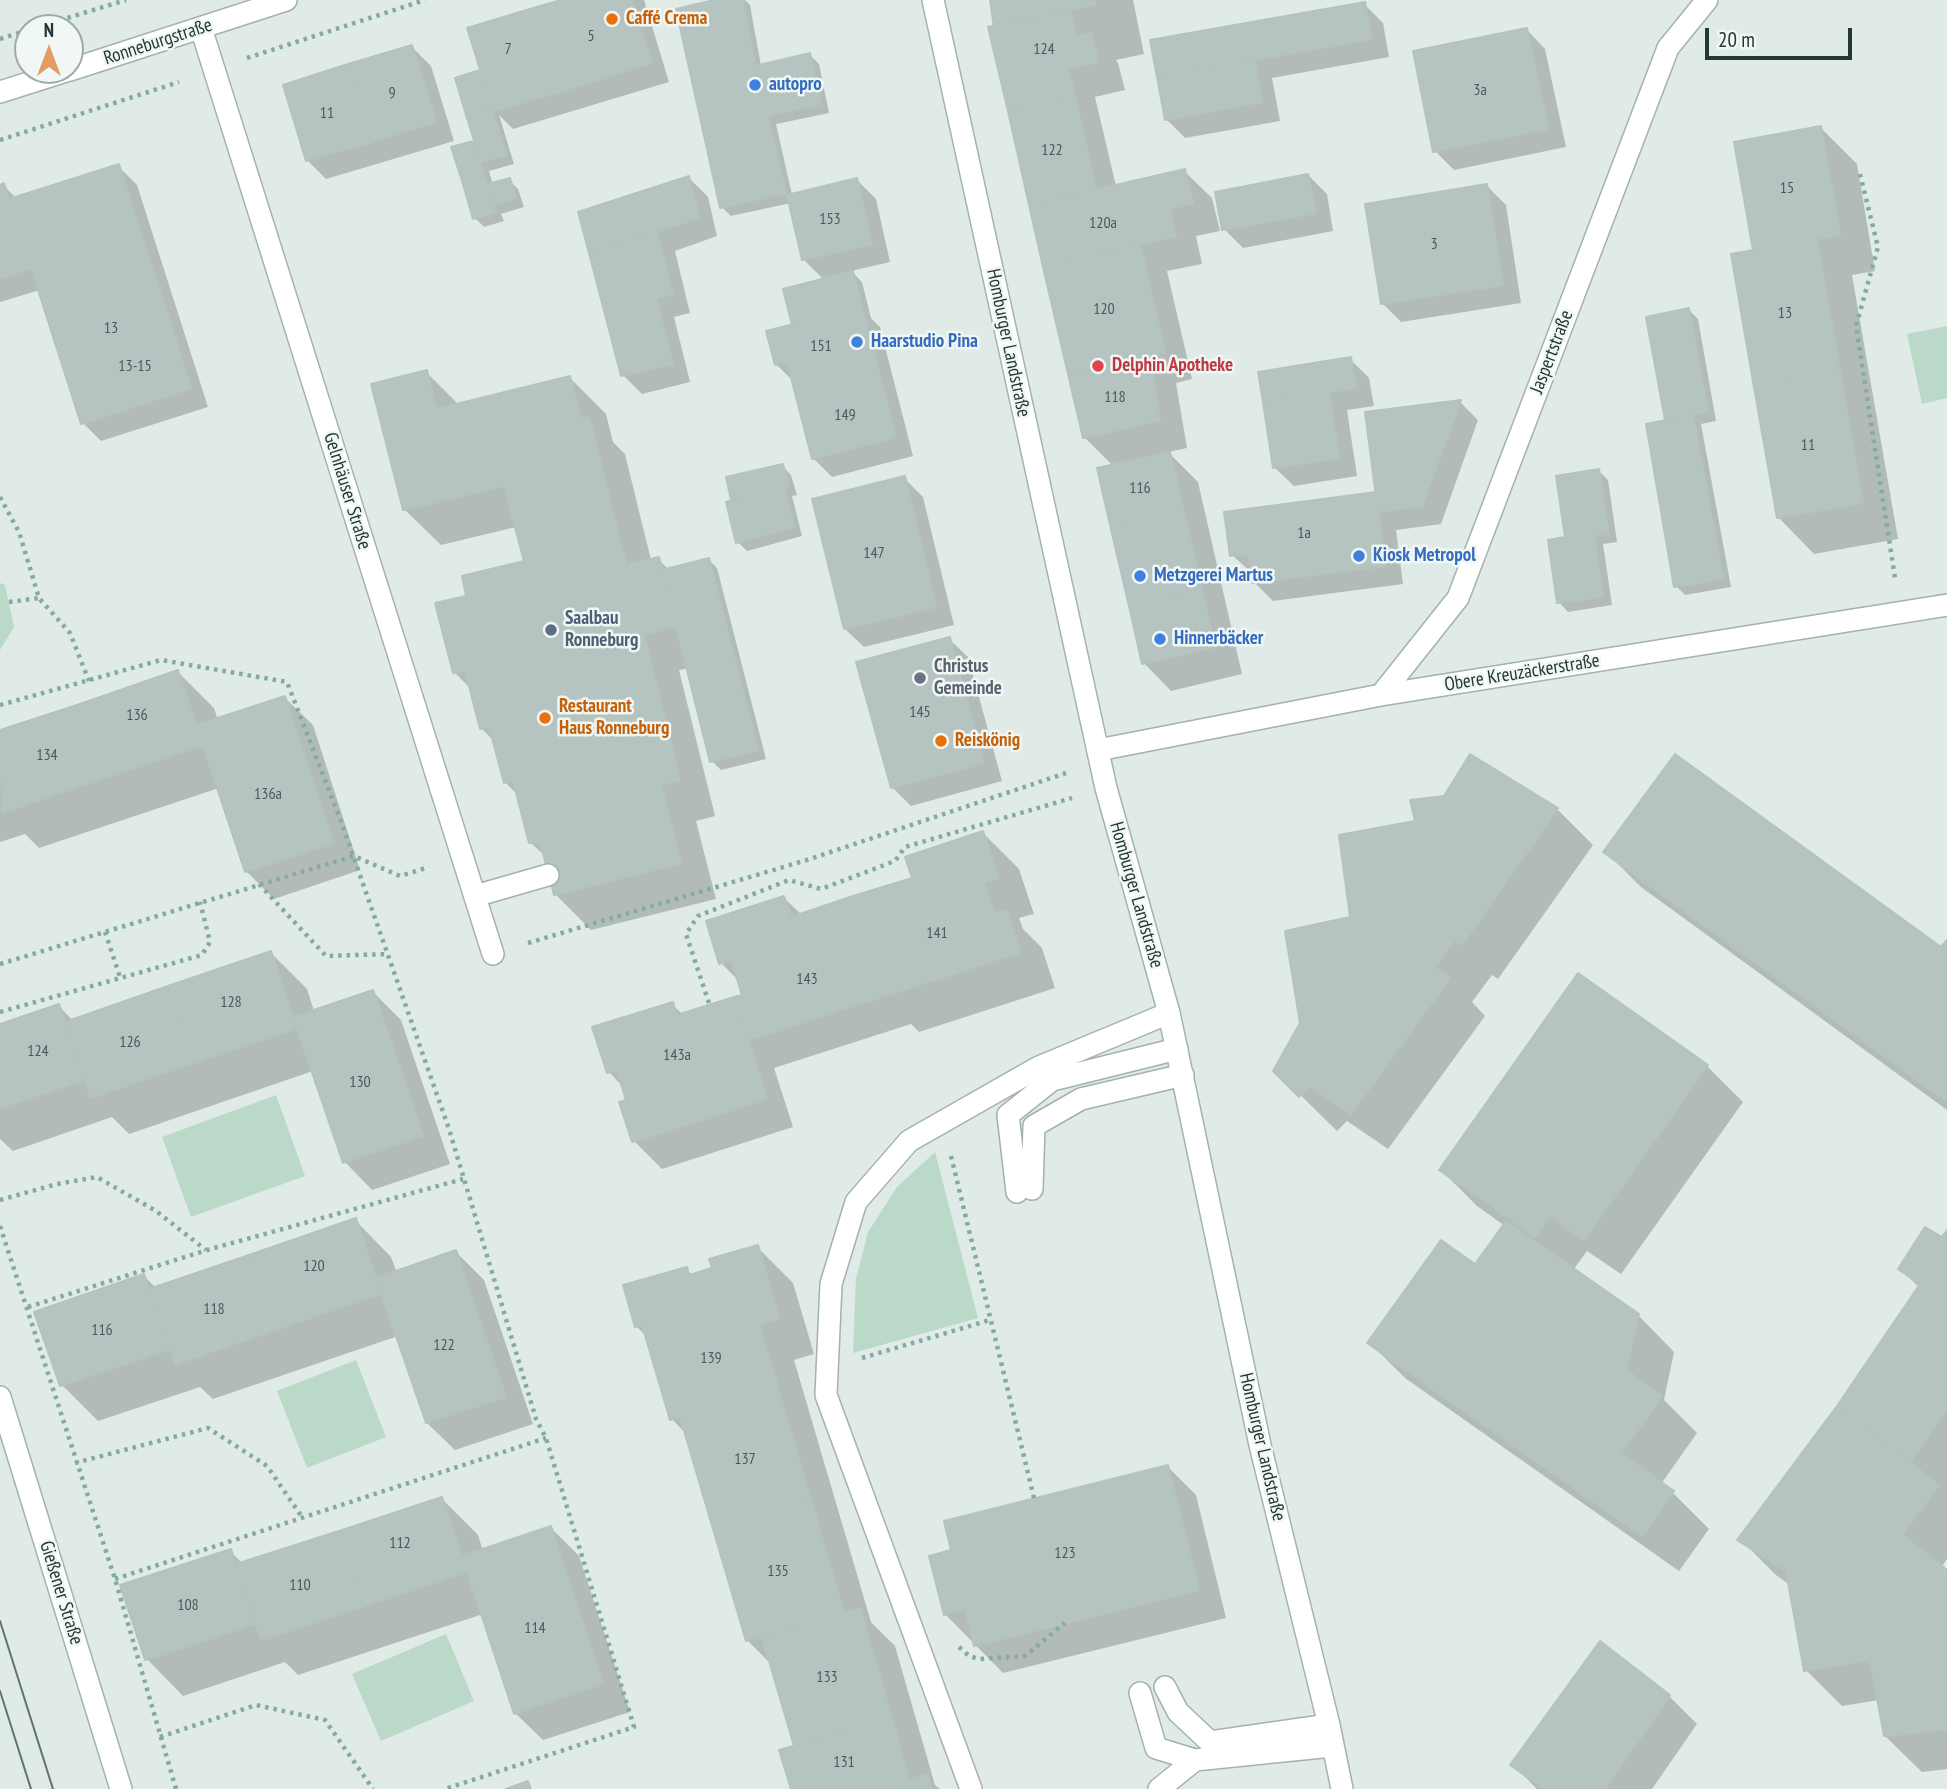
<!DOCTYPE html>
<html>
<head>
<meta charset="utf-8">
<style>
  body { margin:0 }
  #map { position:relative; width:1947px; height:1789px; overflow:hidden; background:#e0eae7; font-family:"PT Sans Narrow",sans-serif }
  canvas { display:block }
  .north { position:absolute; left:14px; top:14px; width:70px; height:70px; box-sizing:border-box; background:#f0f7f5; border:2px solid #9eaba9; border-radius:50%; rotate:0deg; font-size:19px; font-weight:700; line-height:28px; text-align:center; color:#233836 }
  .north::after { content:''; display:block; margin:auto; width:24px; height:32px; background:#e49b64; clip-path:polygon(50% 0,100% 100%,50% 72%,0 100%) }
  .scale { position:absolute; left:1705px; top:28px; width:147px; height:32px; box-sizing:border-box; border:4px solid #233836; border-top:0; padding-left:9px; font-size:21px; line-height:24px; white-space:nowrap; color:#233836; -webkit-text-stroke:5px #f0f7f5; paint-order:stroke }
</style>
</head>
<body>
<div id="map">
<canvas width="1947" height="1789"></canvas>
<div class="north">N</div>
<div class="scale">20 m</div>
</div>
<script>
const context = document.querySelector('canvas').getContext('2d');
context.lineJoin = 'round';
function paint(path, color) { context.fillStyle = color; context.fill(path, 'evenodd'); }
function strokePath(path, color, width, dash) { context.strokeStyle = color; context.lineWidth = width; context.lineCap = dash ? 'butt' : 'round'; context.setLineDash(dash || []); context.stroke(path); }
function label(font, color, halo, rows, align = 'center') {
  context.font = font + ' "PT Sans Narrow",sans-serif'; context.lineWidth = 5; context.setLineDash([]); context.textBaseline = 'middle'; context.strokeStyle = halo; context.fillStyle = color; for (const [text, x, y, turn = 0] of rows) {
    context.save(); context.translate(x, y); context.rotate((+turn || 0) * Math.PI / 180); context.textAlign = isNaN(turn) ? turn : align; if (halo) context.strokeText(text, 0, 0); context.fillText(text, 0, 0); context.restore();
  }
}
const green = new Path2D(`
  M1947,326V398L1922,404L1907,334Z
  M0,583L5,585L14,627L0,650Z
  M276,1095L305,1176L191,1217L162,1137Z
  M935,1152L978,1318L853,1353L856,1279L868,1232L897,1187Z
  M356,1360L386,1437L307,1468L277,1391Z
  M446,1634L474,1701L381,1741L352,1674Z`);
const shadow = new Path2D(`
  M566,0H644L669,82L513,129L499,115L514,164L489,171L493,185L509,180L518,189L524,207L501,214L504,221L484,227L475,218L453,149L476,142L457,79L482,71Z
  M722,0H745L750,5L761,66L810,55L819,64L829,113L776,124L792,195L857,180L876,199L890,262L851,271L862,282L871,318L880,327L913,456L832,477L813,458L794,382L776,364L794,326L824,280L803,259L791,203L731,216L722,207Z
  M991,0H1133L1144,54L1116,60L1118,63L1125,90L1095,97L1116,186L1184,171L1212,198L1220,231L1196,236L1202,264L1167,271L1192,379L1176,383L1187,448L1168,452L1198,482L1242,674L1171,691L1144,663L1114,467L1084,437L990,29L996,27Z
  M1364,4L1383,23L1389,57L1272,78L1280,121L1185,138L1166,119L1152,42Z
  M1527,30L1545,49L1566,147L1454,170L1435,151Z
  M412,47L431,66L454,141L326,179L307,160Z
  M1821,128L1857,164L1875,271L1852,275L1898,539L1814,554L1778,517L1755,252L1736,143Z
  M118,166L137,185L208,407L101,441L83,423L40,290L0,302V186L3,185L16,198Z
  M1308,175L1327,194L1333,231L1243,248L1224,229Z
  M689,178L708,197L717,236L675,251L690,313L674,317L690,382L642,394L623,375L580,213Z
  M1487,186L1506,205L1521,303L1401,322L1382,303Z
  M1689,310L1698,319L1716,421L1701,424L1731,587L1685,595L1676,586L1667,422L1648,318Z
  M1350,359L1369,378L1374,406L1347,410L1357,476L1294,486L1275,468Z
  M426,372L459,405L570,378L606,414L613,442L625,454L651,560L658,559L669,570L708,559L717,568L766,759L721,770L712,761L689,668L679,670L715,816L696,821L716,899L591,930L555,894L546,857L531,843L518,795L505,782L495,742L481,728L471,689L454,672L468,597L526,562L516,527L441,545L404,509Z
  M1460,402L1478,420L1441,524L1396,530L1403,584L1273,601L1254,582L1253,574L1232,555L1378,494Z
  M782,466L791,475L797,495L792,496L802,536L747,551L738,542L734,502L728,479Z
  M1599,471L1608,480L1617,542L1603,544L1612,605L1568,612L1559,602L1567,539Z
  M904,478L923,497L954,625L864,647L845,629Z
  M949,639L968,657L1002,781L911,806L892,787Z
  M178,672L214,708L218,720L285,698L313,725L360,870L274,899L246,871L219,788L39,848L25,834L0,842V732Z
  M1557,809L1593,845L1498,979L1492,975L1472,1002L1485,1016L1388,1149L1347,1121L1337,1131L1275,1070L1302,1024L1352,918Z
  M983,833L1019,869L1034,914L1019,918L1023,929L1042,948L1055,988L919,1032L911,1024L774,1068L793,1127L662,1169L634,1141L621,1104L629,1101L624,1088L609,1072L672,1004L683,1015L745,996L741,983L721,963L708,922L784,898L802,915L914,879Z
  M1605,851L1941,950L1947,942V1110L1641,887Z
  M271,953L307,989L314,1011L373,992L401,1020L450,1164L372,1190L345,1162L313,1071L129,1134L112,1117L13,1151L0,1139V1026L59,1006L73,1021Z
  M1579,976L1707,1066L1743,1102L1621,1274L1587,1251L1573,1270L1638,1315L1674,1352L1664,1400L1697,1433L1661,1484L1673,1493L1709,1529L1679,1571L1405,1378L1369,1342L1476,1267L1505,1226L1477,1206L1441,1170Z
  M355,1220L391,1257L397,1273L456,1252L484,1280L533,1424L455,1450L427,1423L398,1336L213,1399L200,1387L98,1421L62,1385L144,1276L156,1288Z
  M1947,1233V1559L1941,1568L1947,1572V1769L1922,1772L1885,1736L1879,1700L1842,1706L1806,1670L1790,1585L1776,1575L1740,1539L1839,1406L1920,1288L1900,1269L1942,1240Z
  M757,1247L793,1283L814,1354L794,1360L871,1622L895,1646L935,1785L940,1789H792L797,1747L772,1665L747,1640L687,1435L672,1419L648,1338L636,1326L686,1269L693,1276L714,1269Z
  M1168,1467L1196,1495L1226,1618L1003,1673L945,1614L953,1551Z
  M442,1499L478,1535L483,1551L551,1528L579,1556L630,1712L543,1740L515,1713L483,1614L298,1675L285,1662L183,1696L147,1659L123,1586L230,1551L243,1564Z
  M1669,1696L1697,1724L1652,1789H1537L1513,1765Z`);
const building = new Path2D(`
  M561,0H632L652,63L556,93L530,9Z
  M714,0H743L755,66L810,53L821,104L768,116L786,193L720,208L676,9Z
  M990,0H1095L1096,4L994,27Z
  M1365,2L1371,39L1157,77L1150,40Z
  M530,9L556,93L493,111L467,28Z
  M1070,9L1076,36L1091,33L1098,62L1068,69L1075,96L1008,111L988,27Z
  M1527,28L1548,129L1433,152L1413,51Z
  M412,45L436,122L371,142L348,64Z
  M1254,59L1262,102L1165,120L1157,77Z
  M348,64L371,142L306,161L283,85Z
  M480,70L491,107L466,115L455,78Z
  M1075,96L1096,189L1029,205L1008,111Z
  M491,107L506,155L481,162L466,115Z
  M1821,126L1840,235L1753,250L1734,142Z
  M474,141L485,178L463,184L451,147Z
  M119,164L191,388L81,424L9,199Z
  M1185,169L1193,203L1169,209L1176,236L1043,267L1029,205Z
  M1308,174L1316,213L1222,230L1215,192Z
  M689,176L699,218L589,253L578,212Z
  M485,178L496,212L473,219L463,184Z
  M510,178L516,198L494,205L488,184Z
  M857,178L872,244L802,260L787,195Z
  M4,183L31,268L0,278V185Z
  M1487,184L1503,285L1381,304L1365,204Z
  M657,232L673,294L656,299L673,364L621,376L589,253Z
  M1817,239L1840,372L1754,387L1731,254Z
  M1140,244L1165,352L1068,374L1043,267Z
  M853,271L862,307L792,325L783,289Z
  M862,307L879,372L795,393L787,361L775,365L766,331Z
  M1689,308L1708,412L1665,420L1646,317Z
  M1149,356L1160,420L1083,438L1068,374Z
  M1351,357L1356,388L1263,402L1258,372Z
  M427,370L436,409L570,376L581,419L589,416L626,565L659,557L676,626L644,634L680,780L661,785L681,863L554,895L540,842L529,843L513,781L504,783L489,727L480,729L465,670L453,673L435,603L466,596L462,576L524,561L504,486L403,510L371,384Z
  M879,372L896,437L812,459L795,393Z
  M1840,372L1863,503L1777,518L1754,387Z
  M1329,392L1339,458L1273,468L1263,402Z
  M1461,400L1422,506L1378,512L1365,412Z
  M1693,415L1723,579L1674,587L1646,424Z
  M1170,452L1183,508L1110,525L1097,468Z
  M783,464L789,486L731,500L726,477Z
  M1599,469L1609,534L1594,535L1603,597L1557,603L1548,540L1565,537L1556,476Z
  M905,476L936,607L844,629L812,499Z
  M784,487L794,527L736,543L726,502Z
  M1376,492L1385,566L1252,583L1248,553L1230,556L1224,512Z
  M1183,508L1202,589L1129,606L1110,525Z
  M709,558L758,750L710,762L662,570Z
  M1202,589L1215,647L1142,664L1129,606Z
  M950,637L984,763L891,788L856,662Z
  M178,670L203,745L102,779L77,705Z
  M285,696L334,843L245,872L196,725Z
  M77,705L102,779L2,813L0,730Z
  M1470,754L1558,808L1462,945L1455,940L1435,968L1450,978L1351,1114L1310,1086L1299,1097L1273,1071L1300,1023L1285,931L1350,917L1339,835L1415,821L1410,800L1444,796Z
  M1675,754L1941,947L1947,940V1102L1603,852Z
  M983,831L999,878L984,882L995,914L1006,910L1020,952L882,997L850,897L912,878L905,857Z
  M784,896L791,917L850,897L882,997L748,1040L734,997L742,995L731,960L719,964L706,921Z
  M271,951L297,1028L194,1063L168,986Z
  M1578,973L1708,1065L1584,1240L1550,1216L1535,1237L1439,1170Z
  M168,986L194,1063L91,1098L65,1022Z
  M373,990L423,1136L343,1163L293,1017Z
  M734,997L767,1099L632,1142L619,1102L626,1100L617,1071L607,1073L592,1027L673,1002L677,1015Z
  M59,1004L85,1079L0,1108V1024Z
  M356,1218L381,1294L278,1329L252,1254Z
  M1506,1221L1639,1314L1626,1370L1662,1396L1621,1454L1674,1491L1642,1536L1367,1343L1441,1240L1475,1264Z
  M1925,1227L1942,1237L1947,1230V1409L1910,1462L1837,1406L1920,1284L1898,1269Z
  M758,1245L779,1318L759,1324L778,1388L670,1420L642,1325L635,1327L623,1285L687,1267L689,1275L712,1268L709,1259Z
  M456,1250L506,1397L426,1423L376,1278Z
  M252,1254L278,1329L175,1364L149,1289Z
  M144,1274L170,1349L60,1386L34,1312Z
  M778,1388L811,1500L713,1529L680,1417Z
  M1837,1406L1939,1485L1902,1535L1947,1570V1729L1884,1736L1870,1660L1804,1671L1786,1571L1737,1540Z
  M1168,1465L1199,1590L974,1646L965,1609L944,1615L929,1556L951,1550L944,1521Z
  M442,1497L467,1572L364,1606L339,1531Z
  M811,1500L844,1613L746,1641L713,1529Z
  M551,1526L603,1684L514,1714L462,1556Z
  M339,1531L364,1606L261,1640L236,1564Z
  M231,1549L255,1624L145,1660L120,1585Z
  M860,1608L892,1718L794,1746L762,1637Z
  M1600,1641L1670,1695L1605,1789H1544L1510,1765Z
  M892,1718L909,1780L927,1774L932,1789H791L779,1750Z
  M528,1781L531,1789H506Z`);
const path = new Path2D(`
  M35,28L126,0
  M0,39L28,30
  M247,58L425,0
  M0,140L179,82
  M1860,174L1878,247L1856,326L1895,578
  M0,497L19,532L39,598L70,633L89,681
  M9,602L39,598
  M0,705L161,660L287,682L342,824L449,1129L536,1419L546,1438L634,1727L445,1789
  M259,884L326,956L389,954
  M105,932L120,977
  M528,943L807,860L1066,773
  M0,964L354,856L400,876L429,867
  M709,1003L686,934L698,916L789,880L821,889L895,861L905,847L1072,798
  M0,1012L202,955L210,942L200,902
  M951,1156L1034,1498
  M0,1200L57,1184L97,1177L156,1211L206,1250
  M0,1226L115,1579L176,1789
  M28,1307L207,1250L463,1179
  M862,1358L990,1320
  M75,1463L208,1428L267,1466L302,1517
  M115,1579L546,1438
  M959,1647L969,1656L979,1659L1025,1656L1065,1623
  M160,1737L256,1705L325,1720L373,1789`);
const lane = new Path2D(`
  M475,896L548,875
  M1032,1189L1034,1126L1081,1099L1183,1075
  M1017,1192L1008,1115L1052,1080L1177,1049
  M1165,1687L1178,1712L1210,1742L1329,1725
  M1140,1693L1156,1748L1195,1760L1332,1746
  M971,1789L826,1395L831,1284L856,1202L909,1141L1039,1067L1169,1013
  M1159,1789L1195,1760`);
const street = new Path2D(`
  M201,28L493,954
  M70,70L286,0
  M0,92L69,70
  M1381,695L1458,598L1668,48L1707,0
  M1098,750L1381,695L1947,605`);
const secondary = new Path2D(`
  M933,0L1106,788L1169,1013L1260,1445L1329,1725L1342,1789
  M0,1397L121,1789`);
const tram = new Path2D(`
  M0,1621L53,1789
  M0,1691L31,1789`);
const markers = [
  [612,19,7,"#e8710a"],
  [755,85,7,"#3f7fe0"],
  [857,342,7,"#3f7fe0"],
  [1098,366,7,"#e0444e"],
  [1359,556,7,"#3f7fe0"],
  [1140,576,7,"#3f7fe0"],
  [551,630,7,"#5c6f8a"],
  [1160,639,7,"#3f7fe0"],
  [920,678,7,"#6b7280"],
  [545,718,7,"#e8710a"],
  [941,741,7,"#e8710a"]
];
const numberNames = [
  ["5",591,36],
  ["7",508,49],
  ["124",1044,49],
  ["3a",1480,90],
  ["9",392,93],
  ["11",327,113],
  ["122",1052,150],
  ["15",1787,188],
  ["153",830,219],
  ["120a",1103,223],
  ["3",1434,244],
  ["120",1104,309],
  ["13",1785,313],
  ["13",111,328],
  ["151",821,346],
  ["13-15",135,366],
  ["118",1115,397],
  ["149",845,415],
  ["11",1808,445],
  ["116",1140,488],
  ["1a",1304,533],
  ["147",874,553],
  ["145",920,712],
  ["136",137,715],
  ["134",47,755],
  ["136a",268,794],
  ["141",937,933],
  ["143",807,979],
  ["128",231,1002],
  ["126",130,1042],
  ["124",38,1051],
  ["143a",677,1055],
  ["130",360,1082],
  ["120",314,1266],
  ["118",214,1309],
  ["116",102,1330],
  ["122",444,1345],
  ["139",711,1358],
  ["137",745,1459],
  ["112",400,1543],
  ["123",1065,1553],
  ["135",778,1571],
  ["110",300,1585],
  ["108",188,1605],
  ["114",535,1628],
  ["133",827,1677],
  ["131",844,1762]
];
const foodNames = [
  ["Caffé Crema",626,19],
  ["Restaurant",559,707],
  ["Haus Ronneburg",559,729],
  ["Reiskönig",955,741]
];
const streetNames = [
  ["Ronneburgstraße",158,42,-18],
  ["Homburger Landstraße",1008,343,78],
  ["Jaspertstraße",1552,352,-69],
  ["Gelnhäuser Straße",347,491,73],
  ["Obere Kreuzäckerstraße",1522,673,-9],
  ["Homburger Landstraße",1136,895,74],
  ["Homburger Landstraße",1262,1447,77],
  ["Gießener Straße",61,1593,73]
];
const shopNames = [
  ["autopro",769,85],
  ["Haarstudio Pina",871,342],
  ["Kiosk Metropol",1373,556],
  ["Metzgerei Martus",1154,576],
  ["Hinnerbäcker",1174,639]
];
const healthNames = [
  ["Delphin Apotheke",1112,366]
];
const serviceNames = [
  ["Saalbau",565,619],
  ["Ronneburg",565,641]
];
const worshipNames = [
  ["Christus",934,667],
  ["Gemeinde",934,689]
];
paint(green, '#bbd9c9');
paint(shadow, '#0003');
paint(building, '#b6c4c1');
strokePath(building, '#b4c3bf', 2);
strokePath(lane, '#a4b1ae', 24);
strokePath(street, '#a4b1ae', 24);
strokePath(secondary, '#a1b4b1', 24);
strokePath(path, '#84aaa5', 4.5, [3.5, 5]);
strokePath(lane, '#fff', 21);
strokePath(street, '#fff', 21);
strokePath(secondary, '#fff', 21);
strokePath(tram, '#5d7472', 2);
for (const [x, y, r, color] of markers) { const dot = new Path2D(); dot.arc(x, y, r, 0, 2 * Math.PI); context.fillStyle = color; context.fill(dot); strokePath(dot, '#f0f7f5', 2.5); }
label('16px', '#485b59', null, numberNames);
label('bold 19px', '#c56008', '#f0f7f5', foodNames, 'left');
label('19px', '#233836', '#f0f7f5', streetNames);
label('bold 19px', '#366cbe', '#f0f7f5', shopNames, 'left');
label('bold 19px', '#be3a42', '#f0f7f5', healthNames, 'left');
label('bold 19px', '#4e5e75', '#f0f7f5', serviceNames, 'left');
label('bold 19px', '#5b616d', '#f0f7f5', worshipNames, 'left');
</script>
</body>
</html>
